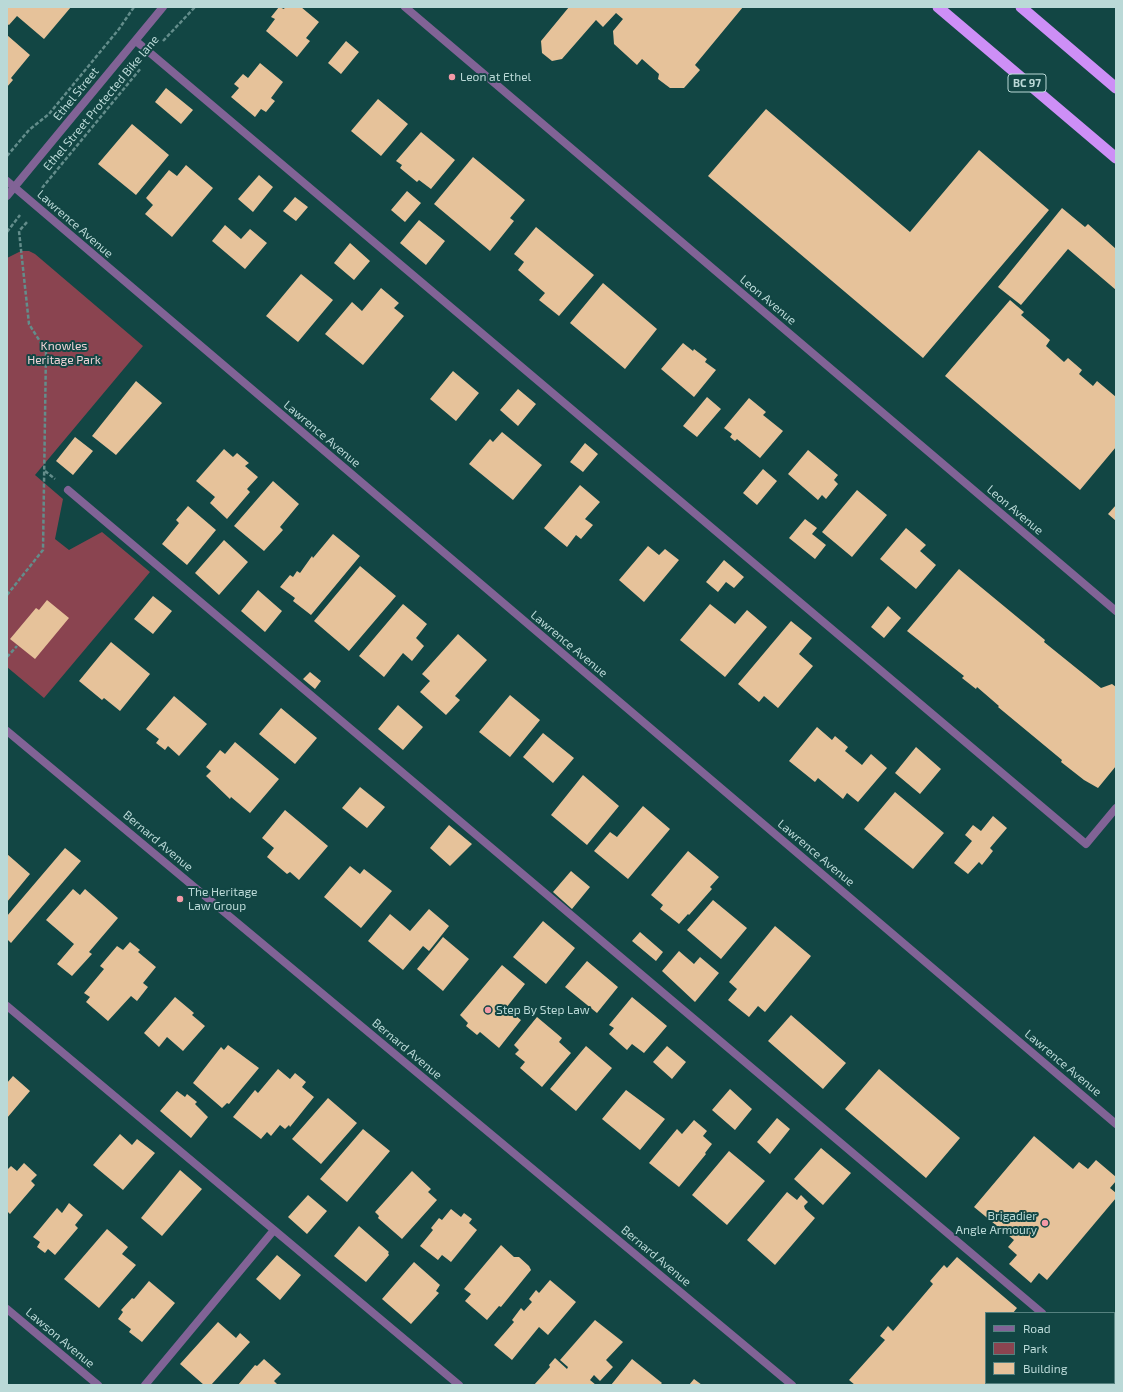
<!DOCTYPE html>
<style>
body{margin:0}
#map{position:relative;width:1123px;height:1392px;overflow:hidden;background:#124644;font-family:"Exo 2",sans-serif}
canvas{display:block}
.frame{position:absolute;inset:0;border:8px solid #bad9d7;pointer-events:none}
.legend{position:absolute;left:985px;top:1312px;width:130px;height:72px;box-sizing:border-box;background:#124644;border:1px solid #55817f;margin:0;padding:5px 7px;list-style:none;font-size:12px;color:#bad9d7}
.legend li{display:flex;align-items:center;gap:8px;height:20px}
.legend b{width:20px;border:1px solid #55817f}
</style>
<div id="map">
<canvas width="1123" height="1392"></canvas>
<div class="frame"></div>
<ul class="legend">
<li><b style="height:5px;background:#816396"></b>Road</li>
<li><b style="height:11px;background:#8a4450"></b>Park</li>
<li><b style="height:11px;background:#e6c29a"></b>Building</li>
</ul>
</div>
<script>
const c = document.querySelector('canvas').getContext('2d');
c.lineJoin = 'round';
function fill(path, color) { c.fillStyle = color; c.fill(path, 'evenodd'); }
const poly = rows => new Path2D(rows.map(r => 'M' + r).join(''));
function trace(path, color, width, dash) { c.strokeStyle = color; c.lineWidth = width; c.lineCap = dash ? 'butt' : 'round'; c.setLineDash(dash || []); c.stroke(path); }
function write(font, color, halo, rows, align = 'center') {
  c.font = font + ' "Exo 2",sans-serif'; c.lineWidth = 4; c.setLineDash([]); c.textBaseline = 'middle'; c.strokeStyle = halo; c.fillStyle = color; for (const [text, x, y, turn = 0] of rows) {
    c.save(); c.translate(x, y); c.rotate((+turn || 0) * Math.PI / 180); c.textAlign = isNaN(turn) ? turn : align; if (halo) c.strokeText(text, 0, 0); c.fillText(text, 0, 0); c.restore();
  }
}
fill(poly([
 [21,251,29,251,35,254,143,346,35,475,63,499,55,539,69,550,102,532,150,572,44,698,7,667,7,258]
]), '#8a4450');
fill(poly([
 [7,7,71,7,44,39,17,16,9,25,7,24],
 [279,7,284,9,285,7,301,7,319,22,306,38,310,41,297,57,266,31,275,19,271,17],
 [569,7,743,7,695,65,700,70,684,88,670,88,658,79,659,74,642,59,637,65,614,44,613,31,623,19,616,13,603,27,596,20,562,59,552,61,542,53,541,41],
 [7,35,30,55,11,78,13,80,7,87],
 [346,41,359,52,341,74,328,63],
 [260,63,283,82,271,98,275,101,266,112,261,109,255,117,231,97,239,88,234,84,243,74,248,78],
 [166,88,193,110,181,124,155,102],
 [378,99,408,124,381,156,351,131],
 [766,109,910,232,979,150,1049,210,923,358,708,176],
 [132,124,169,155,136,195,98,164],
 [421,132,455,160,431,189,419,180,417,182,400,168,402,165,396,161],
 [473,157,525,200,510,218,514,221,490,251,434,204],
 [186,165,213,188,172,237,145,214,153,205,146,198,169,170,177,176],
 [259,175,273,187,253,212,238,199],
 [407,191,421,203,405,222,391,210],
 [295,197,308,207,296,221,283,211],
 [1062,208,1085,227,1088,224,1116,249,1116,290,1068,249,1021,305,998,287],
 [419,220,445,241,426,265,400,243],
 [225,225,241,239,250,229,267,243,245,269,212,241],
 [536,227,594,275,559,316,539,300,545,293,518,270,524,262,514,254],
 [350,243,370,261,354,280,334,263],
 [301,274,333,300,298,342,266,316],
 [603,283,657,329,625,369,570,323],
 [381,288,399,303,394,308,404,316,363,365,325,334,352,302,362,311],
 [1010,300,1024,312,1021,315,1050,340,1046,346,1064,362,1068,358,1082,370,1079,374,1093,386,1097,381,1116,397,1116,447,1080,490,945,376],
 [683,343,693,351,694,349,707,359,705,362,716,370,694,397,661,369],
 [453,371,479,393,456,421,430,399],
 [136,381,162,403,116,455,92,436],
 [518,389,536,404,518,426,500,410],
 [707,397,721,409,697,437,683,426],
 [749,398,766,412,763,415,783,431,760,458,737,439,735,441,730,437,732,434,724,428],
 [502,432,542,465,513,500,469,464,490,439,493,442],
 [75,437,93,451,73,475,56,461],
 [585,443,598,454,583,472,570,462],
 [224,449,233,457,237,453,249,463,245,466,258,477,247,489,250,492,227,519,210,503,215,497,196,481],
 [808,450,838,475,834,480,838,484,826,499,822,495,818,500,788,474],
 [763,469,777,481,757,505,743,493],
 [273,481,299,504,280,527,283,530,264,551,234,526],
 [580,485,600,502,585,519,593,525,581,539,576,535,567,547,544,528],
 [857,490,887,515,852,557,822,532],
 [1116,505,1116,521,1108,514],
 [188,506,216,530,187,565,162,544,179,523,176,520],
 [805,519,817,528,812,534,826,545,815,559,789,538],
 [906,528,926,545,920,551,936,565,916,589,880,559],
 [333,534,360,556,311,615,293,601,295,598,280,587,290,575,293,577,297,571,300,573,312,556,313,558],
 [224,540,248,562,219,595,195,573],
 [648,546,659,555,665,549,679,560,644,602,619,580],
 [724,560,744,577,734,588,726,582,718,592,706,582],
 [360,566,396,596,349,651,314,621],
 [959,569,1045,640,1044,642,1101,688,1112,684,1116,687,1116,766,1098,788,1084,780,1061,762,1062,760,998,707,999,706,977,687,976,689,962,678,964,676,907,631],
 [258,590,282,611,265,632,241,611],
 [153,596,172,611,153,634,134,619],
 [47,600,69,618,35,659,10,639,36,608,39,610],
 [403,604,427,624,416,638,424,646,412,661,403,653,384,677,359,656],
 [710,604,735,624,747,610,767,627,725,677,680,640],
 [888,606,901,618,884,638,871,627],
 [791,621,812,638,799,654,813,666,778,708,764,696,759,702,738,684],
 [458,634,487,660,455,696,460,700,446,715,420,692,430,681,422,674],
 [111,642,150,674,120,711,104,698,102,700,79,681],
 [310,672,321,681,315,689,303,679],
 [510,695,540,720,510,757,479,732],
 [174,696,207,724,179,756,168,746,165,750,156,743,159,739,146,729],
 [398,705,423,727,403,750,378,729],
 [281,708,317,738,295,764,259,734],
 [817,727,832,740,835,736,848,747,845,751,862,765,871,754,887,768,858,802,847,793,843,799,818,778,815,782,789,761],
 [543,733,574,758,553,783,523,757],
 [235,742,279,779,250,813,231,797,230,799,206,776,211,771,206,767,220,750,225,754],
 [916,747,941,769,920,794,895,773],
 [583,775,619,806,587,845,551,815],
 [360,787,385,807,367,828,342,808],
 [895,792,944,833,913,869,864,829],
 [643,806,670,829,628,879,594,851,610,832,617,837],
 [285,810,328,846,299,880,290,872,287,874,267,857,274,848,262,838],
 [993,816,1007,828,990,848,993,851,982,865,979,862,968,874,954,863,972,841,965,835,973,825,981,831],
 [449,825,472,844,450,866,430,848],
 [65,848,81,861,11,943,7,939,7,916],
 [688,851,719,877,710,887,712,889,689,915,688,914,679,924,660,909,663,905,651,895],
 [7,854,30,874,7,902],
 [350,866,360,874,364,869,392,891,361,928,324,897],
 [571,871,590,887,572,909,553,892],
 [73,889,80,895,85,889,118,918,89,952,92,954,72,976,57,964,74,944,46,920],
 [713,900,747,928,721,959,687,930],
 [429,909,449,926,429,951,423,946,403,970,368,941,390,914,410,931],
 [543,921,575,948,546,984,513,957],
 [775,926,811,956,765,1012,758,1006,749,1017,728,1000,737,989,729,982],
 [640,932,663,952,656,961,632,941],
 [443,937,469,959,443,991,417,969],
 [130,942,140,950,138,952,156,967,143,983,148,987,137,1001,131,996,108,1021,86,1002,90,997,84,993,104,969,100,966,117,946,123,950],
 [679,951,694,964,700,957,719,973,695,1002,662,971],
 [587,961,618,987,597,1013,565,987],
 [502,965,525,984,506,1008,521,1020,499,1048,480,1032,477,1035,466,1026,468,1023,460,1015],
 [175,997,194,1013,192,1015,205,1026,183,1051,167,1037,159,1047,144,1033],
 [632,997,667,1026,644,1053,632,1044,627,1050,609,1034,614,1028,609,1025],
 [791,1015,846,1063,823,1089,768,1041],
 [537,1017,562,1038,559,1042,571,1053,542,1087,520,1068,525,1062,515,1054,519,1050,514,1045],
 [228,1045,259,1068,229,1104,227,1103,222,1108,193,1083,221,1047,224,1050],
 [586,1046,612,1068,576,1111,550,1089],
 [667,1046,686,1062,672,1079,653,1062],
 [278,1069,290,1079,295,1073,306,1082,302,1087,314,1097,290,1127,289,1125,285,1129,280,1125,271,1136,267,1132,261,1139,233,1117,255,1090,258,1093],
 [879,1069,960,1138,926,1178,845,1109],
 [13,1076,30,1091,7,1118,7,1083],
 [730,1089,752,1109,735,1130,712,1110],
 [626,1090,665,1119,640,1150,602,1119],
 [177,1091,185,1097,187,1094,197,1102,195,1104,208,1117,191,1138,160,1111],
 [328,1098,357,1123,321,1164,292,1139],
 [777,1118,790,1129,770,1154,757,1142],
 [694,1120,707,1131,703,1136,712,1144,705,1153,706,1154,679,1187,649,1163,677,1129,682,1134],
 [363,1129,390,1151,347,1202,320,1179],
 [120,1134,132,1145,137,1139,155,1153,123,1190,93,1165],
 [1034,1136,1073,1169,1079,1162,1088,1169,1096,1160,1116,1177,1116,1181,1110,1188,1116,1193,1116,1198,1047,1280,1039,1273,1031,1283,1009,1264,1017,1255,1008,1247,1014,1240,974,1207],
 [821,1148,851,1173,823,1205,794,1179],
 [729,1151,765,1181,727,1225,692,1195],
 [24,1163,37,1175,31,1181,35,1185,10,1214,7,1211,7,1170,11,1166,17,1171],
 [180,1170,202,1189,162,1236,141,1218],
 [412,1171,431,1189,428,1192,437,1200,402,1239,378,1218,379,1216,375,1212],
 [787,1192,797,1200,801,1195,808,1202,804,1206,805,1209,815,1218,775,1265,747,1240],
 [308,1195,327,1211,307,1234,288,1217],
 [69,1203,83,1215,75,1225,78,1228,55,1255,48,1249,45,1253,37,1247,40,1242,33,1237,57,1208,62,1213],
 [451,1209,461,1217,464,1213,472,1219,469,1223,477,1230,451,1262,442,1255,438,1260,420,1246,433,1230,431,1228,439,1218,442,1220],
 [359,1226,389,1252,388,1253,389,1255,366,1282,334,1256],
 [107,1229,128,1247,122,1254,136,1265,99,1308,64,1279],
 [501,1245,514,1257,519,1257,529,1266,531,1270,501,1307,499,1306,487,1320,465,1301,471,1294,464,1289],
 [277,1255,301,1275,280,1300,256,1279],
 [957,1257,1017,1308,1013,1313,986,1313,986,1383,1025,1383,1027,1385,855,1385,849,1380,885,1340,880,1336,888,1326,893,1331,933,1284,930,1281,944,1265,947,1268],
 [414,1262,440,1285,436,1291,439,1293,411,1324,382,1299],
 [550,1280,576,1302,548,1335,539,1327,512,1360,494,1345,514,1322,512,1320,521,1308,524,1311,532,1302,529,1299,536,1290,539,1293],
 [149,1281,175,1303,142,1342,129,1332,131,1329,118,1319,123,1312,121,1310,132,1298,134,1299],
 [595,1320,623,1342,606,1360,613,1367,600,1381,594,1375,590,1380,596,1385,534,1385,550,1367,549,1365,555,1358,567,1369,568,1367,560,1360],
 [218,1322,236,1338,240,1333,250,1342,211,1385,204,1385,180,1364],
 [264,1359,281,1374,274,1381,278,1385,238,1385,255,1365,257,1366],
 [632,1359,662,1383,660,1385,611,1385],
 [694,1379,702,1385,689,1385]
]), '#e6c29a');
trace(poly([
 [163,41,195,7],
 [7,156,29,130,49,114,119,29,134,7],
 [42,188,141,68],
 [7,232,20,215],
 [45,471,55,479],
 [7,595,43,550,46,351,29,324,19,231,28,221],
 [7,657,17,646]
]), '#638d8b', 2.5, [4, 2]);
trace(poly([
 [136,41,1086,844,1116,808],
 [68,490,1042,1313],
 [7,1006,459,1385],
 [1114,1373,1116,1375],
 [145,1385,274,1230]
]), '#816396', 8);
trace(poly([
 [405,7,1116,611],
 [7,181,1116,1124],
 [7,1309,98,1385]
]), '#816396', 8);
trace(poly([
 [7,196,163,7],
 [7,731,792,1385]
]), '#816396', 8);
trace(poly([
 [938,7,1116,158],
 [1021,7,1116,88]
]), '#cd8ff6', 11);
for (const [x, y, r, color] of [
 [452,77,4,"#f49aa7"],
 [180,899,4,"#f49aa7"],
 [488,1010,4,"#f49aa7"],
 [1045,1223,4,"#f49aa7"]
]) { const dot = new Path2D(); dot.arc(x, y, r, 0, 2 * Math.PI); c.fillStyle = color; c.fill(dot); trace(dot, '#124644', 1.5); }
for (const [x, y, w] of [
 [1027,83,38]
]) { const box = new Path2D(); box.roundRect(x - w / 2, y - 9, w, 18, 3); c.fillStyle = '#124644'; c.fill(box); trace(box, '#bad9d7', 1); }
write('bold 11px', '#bad9d7', null, [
 ["BC 97",1027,83]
]);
write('12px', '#bad9d7', '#124644', [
 ["Leon at Ethel",460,77],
 ["The Heritage",188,892],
 ["Law Group",188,906],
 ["Step By Step Law",496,1010],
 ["Brigadier",1037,1216,"right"],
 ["Angle Armoury",1037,1230,"right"]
], 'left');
write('12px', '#bad9d7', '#124644', [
 ["Ethel Street",76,94,-51],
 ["Ethel Street Protected Bike lane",101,103,-50],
 ["Lawrence Avenue",75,224,41],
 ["Leon Avenue",768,300,40],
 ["Lawrence Avenue",322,434,40],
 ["Leon Avenue",1015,510,40],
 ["Lawrence Avenue",569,644,40],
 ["Bernard Avenue",158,841,40],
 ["Lawrence Avenue",816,853,40],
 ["Bernard Avenue",407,1049,40],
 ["Lawrence Avenue",1063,1063,40],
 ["Bernard Avenue",656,1256,40],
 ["Lawson Avenue",60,1338,40]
]);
write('12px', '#eed2d5', '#124644', [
 ["Knowles",64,346],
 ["Heritage Park",64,360]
]);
</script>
